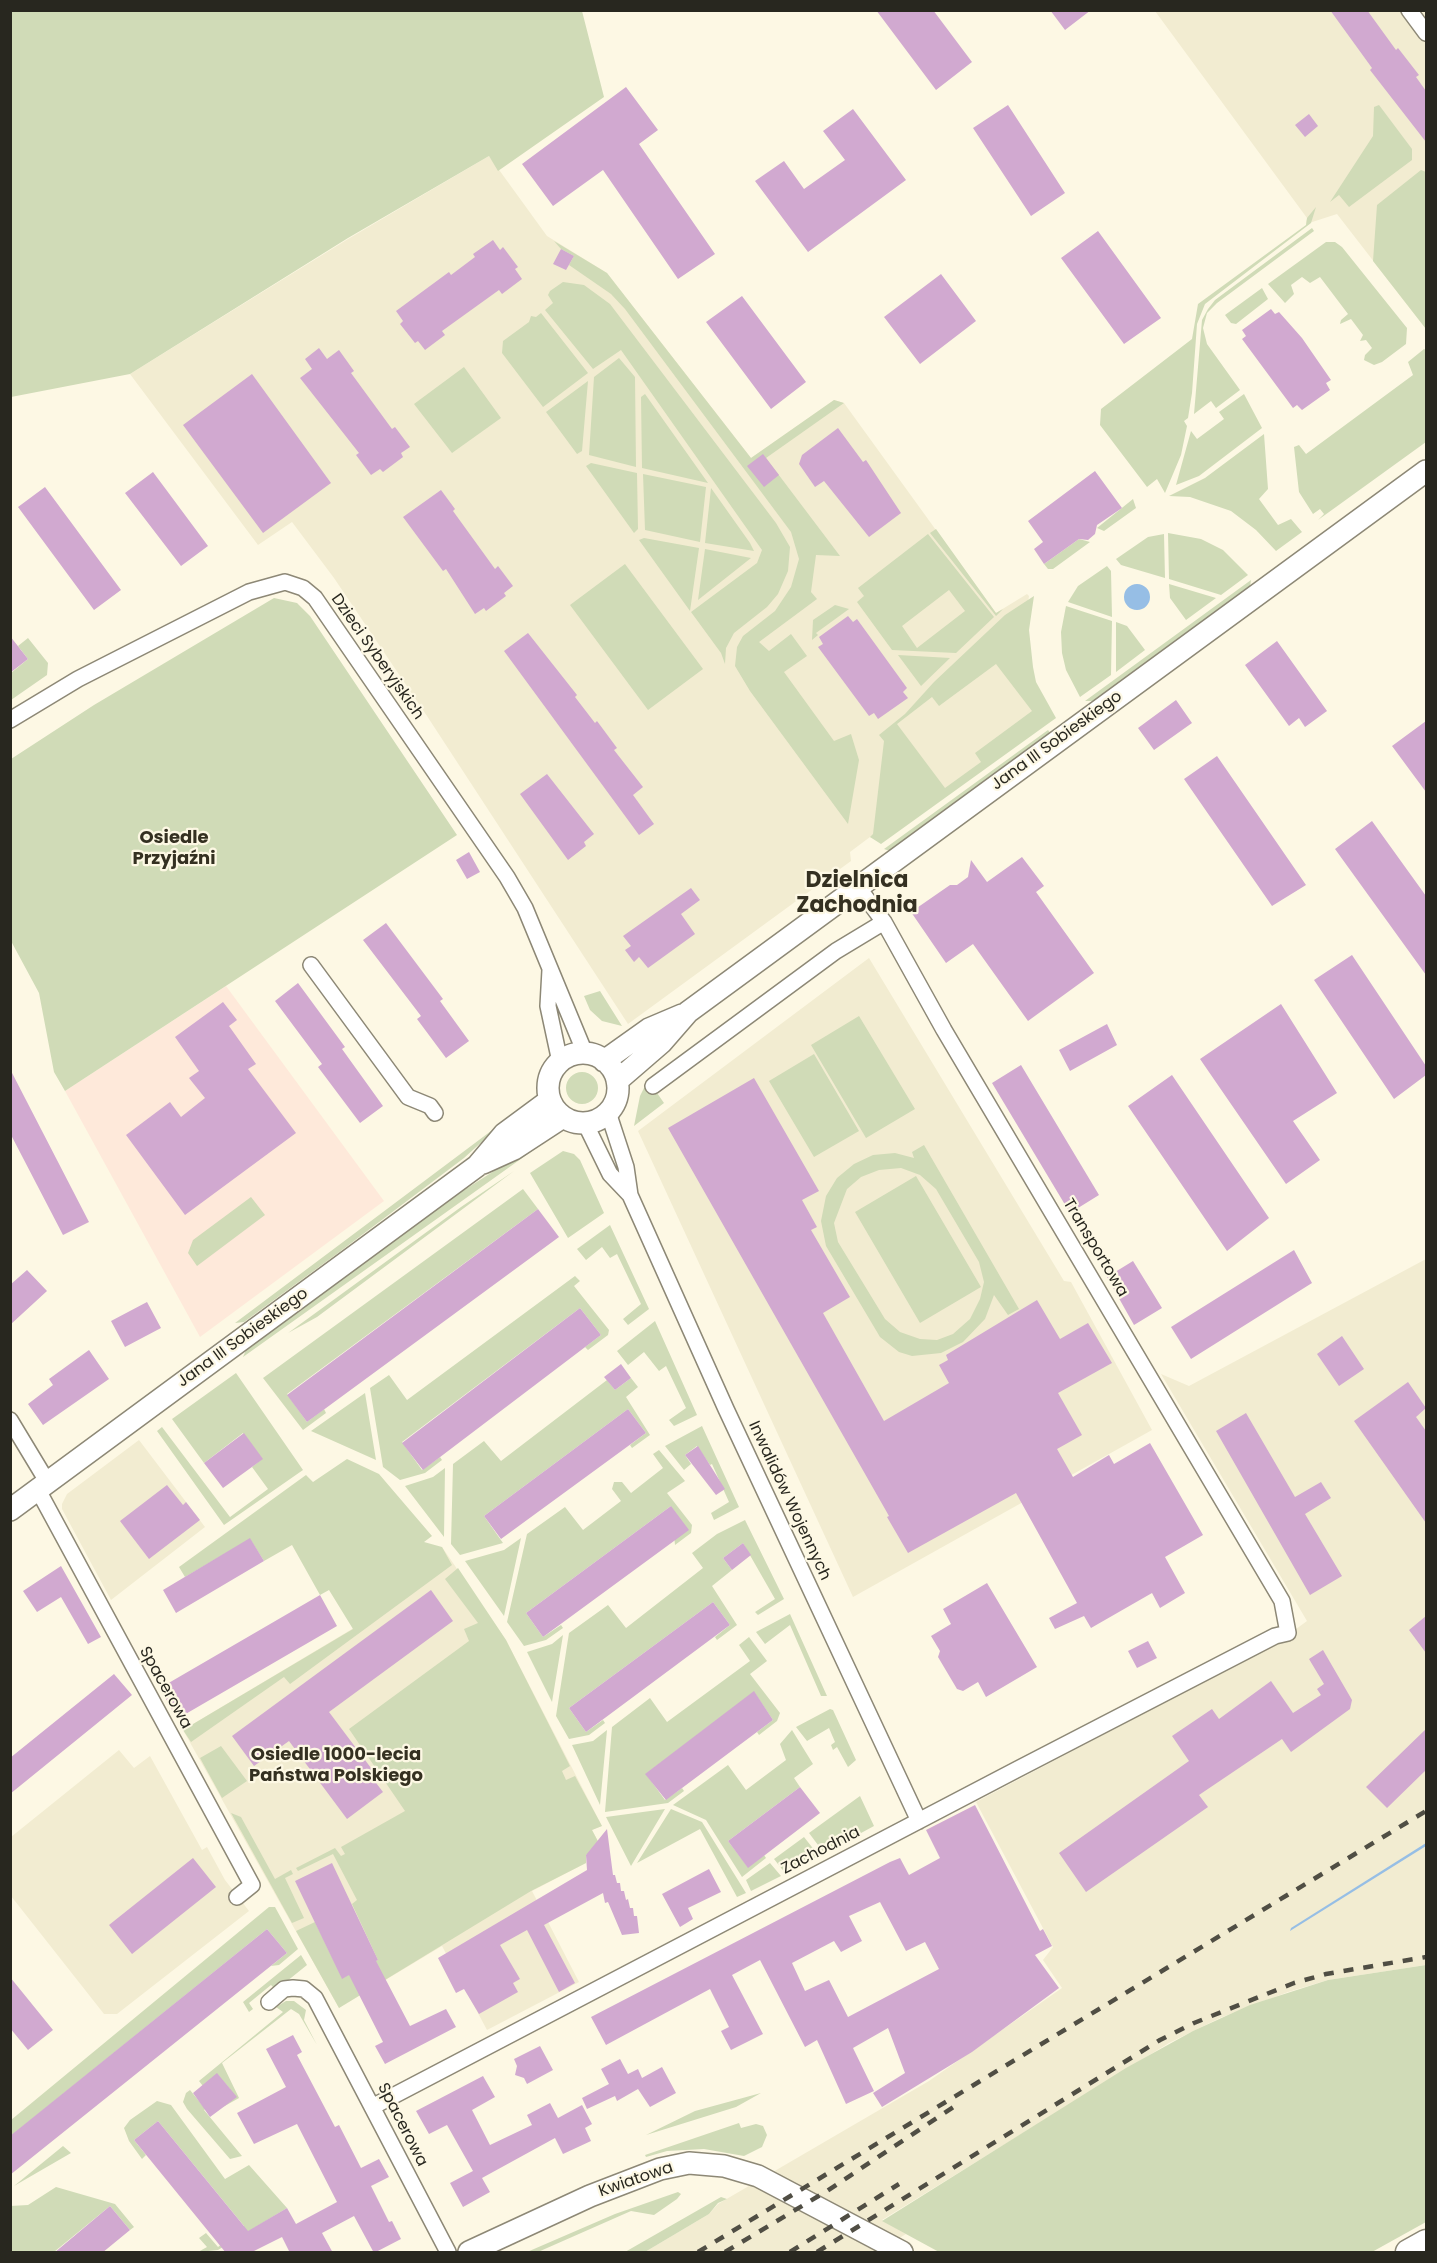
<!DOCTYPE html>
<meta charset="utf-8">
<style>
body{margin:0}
#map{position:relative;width:1437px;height:2263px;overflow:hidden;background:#fdf8e4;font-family:Poppins,sans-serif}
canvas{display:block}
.frame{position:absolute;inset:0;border:12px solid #28271f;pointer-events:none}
</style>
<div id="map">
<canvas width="1437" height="2263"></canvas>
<div class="frame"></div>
</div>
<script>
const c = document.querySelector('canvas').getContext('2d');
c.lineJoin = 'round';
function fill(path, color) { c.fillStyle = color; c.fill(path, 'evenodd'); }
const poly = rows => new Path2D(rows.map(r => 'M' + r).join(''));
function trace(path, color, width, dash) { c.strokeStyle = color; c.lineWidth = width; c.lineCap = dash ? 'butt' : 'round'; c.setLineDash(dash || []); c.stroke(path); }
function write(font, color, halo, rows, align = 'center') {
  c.font = font + ' Poppins,sans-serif'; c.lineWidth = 4.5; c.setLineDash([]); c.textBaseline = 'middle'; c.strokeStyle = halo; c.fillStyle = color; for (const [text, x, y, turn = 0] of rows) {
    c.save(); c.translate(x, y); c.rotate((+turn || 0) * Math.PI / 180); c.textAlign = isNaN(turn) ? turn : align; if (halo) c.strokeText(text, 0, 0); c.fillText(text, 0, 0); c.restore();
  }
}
fill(poly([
 [226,986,384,1201,200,1337,65,1091]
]), '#fee9da');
fill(poly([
 [1155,11,1426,11,1426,329,1337,214,1306,224,1307,218],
 [489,156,547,236,607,273,751,458,834,400,844,403,996,613,1027,594,1029,596,1024,630,1026,661,1051,716,879,841,870,837,850,852,851,861,628,1024,427,716,334,578,292,522,258,545,130,374,348,239],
 [869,958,1064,1281,1071,1282,1152,1430,853,1597,638,1131],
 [1426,1259,1426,1965,1328,1980,1288,1992,1220,2018,1169,2043,882,2220,906,2234,876,2252,645,2252,709,2214,718,2204,929,2081,1062,1988,1043,1960,1053,1947,976,1802,1277,1643,1307,1621,1161,1374,1189,1386],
 [139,1440,205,1527,111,1600,62,1509,62,1504,67,1494],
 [442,1547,506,1640,602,1826,592,1830,601,1847,586,1855,586,1863,532,1891,579,1982,487,2030,442,1946,339,2008,183,1730,352,1629],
 [119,1750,134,1768,150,1756,202,1850,207,1847,225,1880,249,1911,117,2014,104,2014,11,1896,11,1837]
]), '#f2ecd1');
fill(poly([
 [11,10,582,11,604,97,498,171,489,156,348,238,130,374,11,397],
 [1379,105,1412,149,1412,160,1349,207,1339,195,1330,202,1373,136,1374,107],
 [1421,170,1426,172,1426,329,1373,261,1377,205],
 [1316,207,1311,223,1205,304,1197,324,1192,393,1188,418,1184,421,1187,426,1181,455,1165,493,1157,479,1147,487,1100,425,1101,409,1192,339,1198,304,1306,225,1307,218],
 [1312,228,1314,231,1217,303,1207,313,1203,328,1207,344,1240,390,1216,408,1211,401,1194,414,1202,320,1208,309,1215,300],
 [554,241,607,273,751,458,834,400,844,403,766,458,840,556,816,555,811,592,817,599,759,642,769,651,791,634,807,656,784,672,834,741,851,734,859,760,848,824,750,691,735,666,737,647,743,636,775,611,791,587,799,559,791,532,625,309,611,294,569,265,574,256,561,249],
 [1326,242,1335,242,1342,247,1407,328,1406,344,1382,362,1374,365,1364,360,1365,355,1372,348,1366,340,1360,341,1363,335,1351,319,1340,324,1341,320,1348,314,1320,277,1310,283,1302,277,1291,285,1294,294,1285,303,1268,284],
 [563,282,584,285,610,304,776,523,790,547,788,571,778,594,767,607,734,633,726,648,725,664,721,653,691,612,757,563,762,550,621,350,593,369,545,310,553,303,548,295,550,291],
 [1262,288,1268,299,1236,324,1231,323,1225,315],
 [541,313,588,373,543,407,502,353,503,341,529,322,531,316,536,317],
 [1424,349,1426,350,1426,442,1318,520,1324,514,1320,509,1313,514,1299,492,1294,447,1299,445,1306,454,1413,375,1408,362],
 [619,358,635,377,636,467,589,455,594,377],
 [464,367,501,418,452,453,414,404],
 [588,381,582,451,577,454,546,412],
 [645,394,708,483,642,468,641,397],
 [1244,394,1262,428,1199,476,1176,485,1191,431,1197,439,1224,419,1219,412],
 [1264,434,1268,489,1259,499,1278,525,1291,519,1302,532,1276,551,1256,530,1231,511,1190,497,1169,496,1205,478],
 [591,463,637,473,638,529,634,533,586,466],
 [643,474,706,487,700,542,645,530],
 [711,488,750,543,754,551,705,543],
 [1133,499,1136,508,1104,531,1097,528],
 [936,529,996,613,1003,609,996,616,930,533],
 [1168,533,1201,539,1223,550,1248,575,1221,595,1169,579],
 [928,534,994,617,956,653,892,650,857,602,864,596,858,588],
 [949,590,965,611,917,648,902,626],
 [1164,534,1165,578,1121,565,1116,559,1148,537],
 [644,538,699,548,690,611,639,540],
 [1079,539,1090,542,1053,569,1048,569,1044,564],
 [705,549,751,558,698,600],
 [625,564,703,669,648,710,570,605],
 [1107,566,1111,571,1112,617,1068,602,1078,586],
 [1251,580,1250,587,1095,701,1085,701],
 [1169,584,1216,598,1186,620,1170,598],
 [1034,596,1029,630,1033,667,1036,682,1056,718,881,844,870,837,873,834,884,741,879,735,905,714,934,682,1005,615],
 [996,664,1032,711,975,753,981,762,945,788,897,724,932,697,939,706],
 [274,598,297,603,310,616,457,835,65,1091,54,1072,39,993,11,941,11,759,94,705],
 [835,605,849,609,816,633,818,635,812,640,813,620],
 [1066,606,1112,621,1111,675,1080,697,1066,670,1062,653,1061,632],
 [1116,622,1127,626,1145,650,1116,672],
 [28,638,48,663,47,675,11,700,11,673,28,659,18,646],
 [898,655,950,658,921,686],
 [1048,730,1051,734,973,791,890,851,884,849],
 [600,991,622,1026,602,1021,590,1010,584,996],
 [859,1016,915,1109,866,1138,811,1045],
 [814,1054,859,1131,814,1157,769,1081],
 '566 1088a16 16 0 1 1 32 0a16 16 0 1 1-32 0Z',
 [648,1080,664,1103,634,1126,640,1096],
 [507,1119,464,1158,338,1253,244,1322,235,1323],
 [924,1145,1019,1309,1008,1315,994,1295,985,1319,963,1342,941,1353,912,1356,899,1352,880,1337,826,1246,821,1221,826,1196,837,1178,854,1164,873,1155,895,1153,914,1158,912,1152],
 [901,1168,920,1175,936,1189,979,1262,984,1282,980,1299,970,1319,953,1334,937,1340,920,1339,900,1332,885,1319,838,1242,834,1223,847,1189,861,1177,879,1170],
 [530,1148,532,1151,243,1357,246,1350,458,1194],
 [563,1151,574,1154,580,1160,604,1213,568,1238,530,1173],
 [514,1171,317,1317,288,1333,461,1207],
 [916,1176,981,1287,920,1323,855,1212],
 [523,1189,538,1209,287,1394,307,1422,324,1409,326,1413,303,1430,263,1378],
 [251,1197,265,1215,197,1266,188,1253,193,1240],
 [610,1225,649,1309,628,1325,623,1319,641,1304,617,1254,610,1258,602,1247,586,1260,577,1249],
 [575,1276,580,1281,574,1286,609,1330,608,1335,588,1350,585,1347,601,1335,580,1308,402,1442,422,1470,440,1457,442,1460,425,1473,400,1480,383,1467,370,1388,389,1375,407,1400],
 [655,1321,697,1415,674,1426,669,1420,686,1408,666,1366,659,1371,644,1352,628,1365,617,1351],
 [236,1373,303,1470,224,1525,157,1431,162,1427,230,1517,268,1489,252,1467,262,1459,243,1433,204,1463,172,1419],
 [631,1378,638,1387,626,1397,650,1435,632,1448,630,1445,646,1433,628,1409,484,1516,503,1543,460,1555,451,1544,453,1464,484,1441,501,1461,607,1380,615,1390],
 [365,1393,376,1460,311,1431],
 [702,1426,739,1507,714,1520,711,1513,729,1502,712,1464,710,1465,697,1446,685,1455,691,1464,684,1470,665,1446],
 [659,1450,685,1481,667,1493,692,1525,691,1533,675,1545,671,1506,526,1613,543,1637,561,1625,563,1628,546,1640,524,1646,507,1622,527,1534,565,1507,583,1530,621,1501,612,1489,614,1482,622,1482,631,1493,663,1468,653,1454],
 [347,1459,379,1474,432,1536,424,1542,442,1547,452,1565,290,1684,284,1677,191,1742,183,1730,353,1629,329,1590,320,1595,292,1545,264,1561,250,1539,185,1577,179,1567,306,1475,313,1482],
 [445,1468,444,1537,405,1486,433,1477],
 [745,1520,784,1599,758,1615,755,1612,775,1599,743,1543,723,1558,732,1570,712,1586,737,1625,717,1640,715,1637,730,1625,713,1602,569,1708,586,1732,603,1720,605,1723,589,1735,569,1739,556,1716,569,1633,608,1605,626,1628,703,1568,692,1553,717,1534],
 [521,1538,504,1616,465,1561,504,1550],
 [458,1568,506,1640,570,1766,562,1771,566,1780,575,1776,602,1826,592,1830,601,1847,586,1855,586,1863,531,1891,339,2008,296,1931,315,1922,342,1978,378,1960,352,1904,357,1900,333,1854,298,1871,296,1868,335,1848,341,1856,345,1854,341,1847,405,1811,349,1729,469,1641,464,1629,478,1623,445,1579],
 [790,1614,827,1696,821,1696,790,1625,765,1644,756,1632],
 [563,1635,552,1702,527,1652,552,1644],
 [749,1637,767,1661,750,1674,780,1713,777,1721,759,1735,757,1732,773,1720,754,1692,646,1774,665,1800,682,1788,684,1791,668,1803,605,1812,612,1727,650,1698,667,1722,750,1661,739,1645],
 [830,1709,833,1710,856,1760,848,1767,837,1747,833,1750,831,1745,835,1742,829,1728,807,1741,796,1727],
 [607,1730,600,1805,572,1745,593,1741],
 [792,1730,813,1764,794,1778,800,1787,728,1841,748,1867,764,1855,766,1858,742,1877,706,1820,673,1805,728,1765,746,1790,786,1760,780,1744],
 [221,1746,247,1781,222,1798,200,1758],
 [860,1796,874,1826,824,1853,809,1833],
 [665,1809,631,1866,606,1817],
 [671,1809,702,1822,746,1893,737,1897,700,1829,637,1863],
 [231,1813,241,1817,275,1879,291,1870,293,1874,285,1878,304,1918,292,1923],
 [804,1837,819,1856,785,1873,774,1859],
 [770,1863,781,1876,751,1891,746,1880],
 [269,1907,275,1907,298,1949,279,1965,271,1966,287,1953,267,1929,11,2136,11,2120],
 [301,1955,307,1965,276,1990,271,1985,249,2003,253,2009,249,2012,243,2002],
 [1426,1965,1426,2222,1372,2252,939,2252,882,2221,1126,2068,1193,2031,1250,2005,1328,1980],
 [286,2001,294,2001,306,2010,304,2020,317,2045,299,2014,291,2009,222,2063,239,2098,223,2107,218,2100,230,2089,217,2074,217,2100,204,2110,242,2156,230,2159,187,2109,183,2102,186,2093,190,2090,203,2106,213,2099,199,2081,283,2012,276,2007],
 [761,2093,736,2107,646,2135,695,2111],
 [157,2101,171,2105,225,2179,249,2165,287,2208,218,2250,198,2252,207,2247,199,2238,206,2233,218,2247,244,2226,158,2121,134,2140,146,2155,142,2159,129,2141,124,2128,130,2120],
 [739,2123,741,2128,756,2124,763,2126,767,2135,762,2147,744,2156,704,2149,667,2151,646,2157,645,2155],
 [63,2146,71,2153,14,2186],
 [56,2187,115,2204,134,2227,130,2230,110,2206,54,2252,11,2252,10,2206,28,2205],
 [678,2192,681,2194,677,2199,654,2215,631,2211,538,2252,527,2252,615,2214],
 [721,2197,727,2199,718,2203,709,2214,645,2252,625,2252]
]), '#d0dbb7');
fill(poly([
 '1124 597a13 13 0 1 1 26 0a13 13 0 1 1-26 0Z',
 [1426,1843,1426,1846,1290,1931,1291,1928]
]), '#96bee5');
fill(poly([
 [876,10,933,10,972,62,936,90],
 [1050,10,1091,10,1065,30],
 [1330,10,1367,10,1396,50,1398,48,1419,75,1416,77,1426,91,1426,142,1370,70,1372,68],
 [626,87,658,130,639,144,715,254,678,279,603,170,553,206,522,164],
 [1008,105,1065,193,1031,216,973,128],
 [853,109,906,180,808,252,755,181,784,161,804,189,845,160,823,131],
 [1309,114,1318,126,1305,137,1295,125],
 [1098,231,1161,318,1124,344,1061,258],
 [493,240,500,250,503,247,518,267,515,269,522,279,502,294,499,290,442,331,445,335,425,350,418,341,415,343,400,324,403,321,396,311,449,272,451,275,475,257,473,254],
 [561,249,574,256,566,270,553,264],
 [941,274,976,321,920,364,884,317],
 [742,296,806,382,771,409,706,322],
 [1271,309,1275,314,1279,312,1302,338,1331,380,1326,383,1330,390,1302,410,1297,405,1293,408,1242,339,1246,336,1242,330],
 [319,348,327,359,339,350,354,371,351,373,392,429,395,427,410,447,401,453,403,457,383,472,380,469,371,475,356,455,359,453,300,378,312,369,305,359],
 [252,374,331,483,263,533,183,425],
 [838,428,863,462,866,460,901,513,869,537,824,481,815,487,799,464,802,455],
 [763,454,779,475,764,487,747,466],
 [1095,471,1122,508,1097,525,1095,534,1088,540,1079,539,1044,564,1034,549,1043,542,1028,521],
 [153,472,208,546,181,566,125,493],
 [45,487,121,590,94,610,18,507],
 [441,490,455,509,453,511,495,569,498,566,513,586,504,593,506,596,486,611,484,608,475,614,446,569,443,571,403,517],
 [848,616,853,622,857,619,907,688,903,692,908,698,878,719,874,713,869,716,818,647,823,644,819,637],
 [528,633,577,695,575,697,595,723,597,721,617,748,614,750,643,787,633,795,654,824,639,835,504,651],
 [10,636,28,659,10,673],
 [1277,641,1327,711,1305,727,1299,718,1289,726,1245,665],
 [1176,700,1192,723,1154,750,1138,728],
 [1426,721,1426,792,1392,746],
 [1217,756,1306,885,1272,906,1184,779],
 [547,774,594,834,584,842,586,846,568,860,520,794],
 [1372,821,1426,896,1426,975,1335,849],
 [469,852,480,872,467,879,456,860],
 [1022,857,1044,886,1036,892,1094,973,1028,1021,973,944,946,963,911,912,950,885,957,885,968,877,971,860,987,882],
 [691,888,700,900,681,914,695,934,648,968,639,957,634,962,625,950,631,946,623,936],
 [386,923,443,999,440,1001,469,1041,446,1058,417,1019,421,1016,363,940],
 [1352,955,1426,1066,1426,1075,1394,1099,1314,980],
 [298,983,345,1047,342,1049,383,1106,360,1123,318,1067,322,1064,275,1001],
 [223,1002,237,1020,229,1026,256,1064,248,1069,296,1133,185,1215,126,1135,170,1102,181,1117,205,1098,189,1078,199,1071,175,1037],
 [1281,1004,1337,1093,1293,1121,1320,1160,1286,1184,1200,1059],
 [1107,1024,1117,1045,1070,1071,1059,1050],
 [1021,1065,1099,1195,1070,1213,992,1083],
 [10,1069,89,1222,63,1235,10,1133],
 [1172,1075,1269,1218,1227,1251,1128,1106],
 [754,1078,819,1191,802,1200,817,1227,811,1230,850,1297,823,1313,884,1421,949,1383,939,1365,948,1360,946,1355,1037,1300,1060,1339,1088,1323,1112,1363,1058,1393,1082,1435,1057,1449,1073,1477,1109,1455,1114,1464,1150,1443,1203,1535,1165,1557,1185,1593,1160,1608,1152,1593,1091,1628,1084,1616,1055,1629,1049,1618,1077,1603,1016,1493,908,1553,887,1517,889,1516,668,1128],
 [538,1209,559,1237,307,1422,287,1395],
 [1294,1250,1312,1283,1191,1359,1171,1327],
 [1133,1261,1162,1308,1134,1325,1107,1277],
 [27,1270,47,1291,10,1325,10,1285],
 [147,1302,161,1328,125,1347,111,1321],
 [580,1308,601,1335,423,1470,402,1443],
 [1342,1336,1364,1369,1339,1386,1317,1354],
 [89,1350,109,1379,43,1425,28,1404,53,1385,49,1379],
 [621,1364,631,1378,615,1390,604,1377],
 [1408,1382,1426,1408,1416,1417,1426,1431,1426,1523,1354,1421],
 [628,1409,646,1433,501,1539,484,1516],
 [1246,1413,1295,1497,1321,1482,1331,1498,1305,1514,1342,1576,1310,1595,1216,1431],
 [244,1433,263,1459,223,1488,204,1463],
 [698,1446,725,1489,716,1495,685,1455],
 [167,1485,183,1505,186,1502,200,1520,149,1559,120,1521],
 [671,1506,689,1530,543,1637,526,1613],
 [250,1538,264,1561,176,1613,163,1590],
 [743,1543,751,1555,732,1570,723,1558],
 [61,1566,101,1637,88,1644,61,1597,37,1612,23,1591],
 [987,1583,1037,1667,986,1697,978,1682,963,1691,957,1689,938,1657,940,1651,931,1636,951,1624,943,1609],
 [431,1590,453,1621,329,1712,377,1776,373,1779,383,1792,347,1819,289,1741,254,1766,232,1736],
 [320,1595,337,1626,177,1719,160,1688],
 [713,1602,730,1625,586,1732,569,1708],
 [1426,1616,1426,1653,1409,1630],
 [1148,1641,1157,1658,1137,1668,1128,1651],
 [1323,1650,1352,1700,1350,1709,1291,1752,1282,1739,1199,1795,1208,1807,1086,1892,1059,1853,1189,1761,1172,1736,1212,1709,1219,1719,1271,1681,1293,1713,1321,1695,1317,1689,1324,1684,1309,1659],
 [114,1674,132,1695,10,1794,10,1758],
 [754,1691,773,1720,666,1800,645,1774],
 [1426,1729,1426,1770,1387,1808,1366,1787],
 [800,1787,820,1813,748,1868,728,1841],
 [975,1805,1040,1931,1043,1929,1052,1946,1035,1955,1059,1988,972,2052,882,2107,873,2093,905,2073,888,2028,853,2048,874,2091,846,2104,817,2040,805,2047,760,1960,732,1975,763,2034,731,2050,721,2031,729,2027,710,1989,606,2045,591,2017,890,1862,900,1858,909,1875,940,1858,926,1830],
 [880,1902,906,1951,925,1942,939,1969,848,2017,829,1980,805,1991,792,1963,834,1941,841,1952,862,1941,849,1916],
 [607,1829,613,1875,615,1875,617,1883,620,1883,621,1891,624,1891,626,1900,628,1899,630,1908,633,1908,634,1916,637,1916,639,1933,622,1935,608,1902,605,1903,603,1893,544,1925,575,1983,559,1992,527,1930,500,1945,520,1979,513,1983,518,1992,479,2014,464,1989,456,1993,438,1958,587,1870,586,1855],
 [193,1858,216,1887,132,1954,109,1925],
 [332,1863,378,1960,376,1961,410,2026,446,2009,456,2027,385,2064,375,2046,383,2042,349,1975,342,1979,295,1881],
 [709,1869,721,1892,688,1908,693,1919,680,1927,662,1894],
 [267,1929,287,1953,10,2175,10,2136],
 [10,1977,53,2030,28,2050,10,2028],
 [293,2035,302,2052,297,2055,335,2127,339,2125,361,2168,379,2159,389,2177,371,2186,389,2222,392,2221,401,2239,374,2253,354,2216,322,2233,333,2253,290,2253,282,2237,250,2253,226,2253,134,2140,158,2121,248,2231,287,2208,296,2224,337,2202,297,2124,254,2144,237,2113,286,2087,266,2049],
 [540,2046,553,2070,527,2084,524,2078,515,2075,517,2066,514,2059],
 [620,2059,628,2074,638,2069,642,2078,662,2067,676,2093,650,2107,638,2089,617,2101,615,2096,587,2109,582,2098,609,2084,601,2069],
 [217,2073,237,2097,210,2117,193,2093],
 [483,2076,495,2097,472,2110,490,2145,532,2125,527,2115,550,2103,558,2118,582,2105,592,2124,585,2128,591,2141,563,2154,555,2138,482,2178,490,2192,463,2207,450,2183,473,2171,447,2125,429,2134,416,2111],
 [110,2206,130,2230,102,2253,54,2253]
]), '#d1a9d0');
const street = poly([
 [1409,10,1426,33],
 [10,720,78,679,249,592,285,582,303,588,315,598,507,877,525,908,585,1053],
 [311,965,408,1097,430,1106,435,1113],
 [550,970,548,1006,560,1062],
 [653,1086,836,951,884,922],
 [608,1112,626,1167,630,1195,726,1409,919,1821],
 [585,1123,610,1174,630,1195],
 [10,1420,48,1483],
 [38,1490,252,1885,237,1897],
 [269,2002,284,1989,293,1988,304,1989,315,1998,448,2252],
 [372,2107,1016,1770,1275,1636,1288,1633,1282,1601,944,1030,884,922,858,887]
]);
const secondary = poly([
 '548 1088a35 35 0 1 1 70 0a35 35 0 1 1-70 0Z',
 [604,1061,649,1029,682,1015],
 [617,1081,661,1043,688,1012,1426,471],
 [483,1163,514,1149,563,1117],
 [10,1510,477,1166,504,1134,550,1100],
 [469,2252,590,2196,660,2169,689,2163,724,2166,758,2176,902,2252]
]);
const primary = poly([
 [1408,2252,1426,2242]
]);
trace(street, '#8d8876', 18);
trace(secondary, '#8d8876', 24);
trace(primary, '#8d8876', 27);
trace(street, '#fff', 15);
trace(secondary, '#fff', 21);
trace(primary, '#fff', 24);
trace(poly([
 [698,2252,1426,1811],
 [725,2252,827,2191,955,2106],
 [790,2252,899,2184],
 [817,2252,1160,2040,1194,2023,1294,1983,1326,1974,1426,1957]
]), '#504e44', 4.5, [10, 10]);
write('16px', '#28271f', '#fdf8e4', [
 ["Dzieci Syberyjskich",377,657,55],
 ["Jana III Sobieskiego",1057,741,-36],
 ["Transportowa",1095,1248,59],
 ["Jana III Sobieskiego",243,1338,-36],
 ["Inwalidów Wojennych",789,1501,65],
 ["Spacerowa",165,1688,61],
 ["Zachodnia",821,1851,-27],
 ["Spacerowa",402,2125,63],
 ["Kwiatowa",636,2180,-19]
]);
write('bold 18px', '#343021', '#fdf8e4', [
 ["Osiedle",174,838],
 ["Przyjaźni",174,859],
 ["Osiedle 1000-lecia",336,1755],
 ["Państwa Polskiego",336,1776]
]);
write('bold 22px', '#343021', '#fdf8e4', [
 ["Dzielnica",857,881],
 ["Zachodnia",857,906]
]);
</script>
